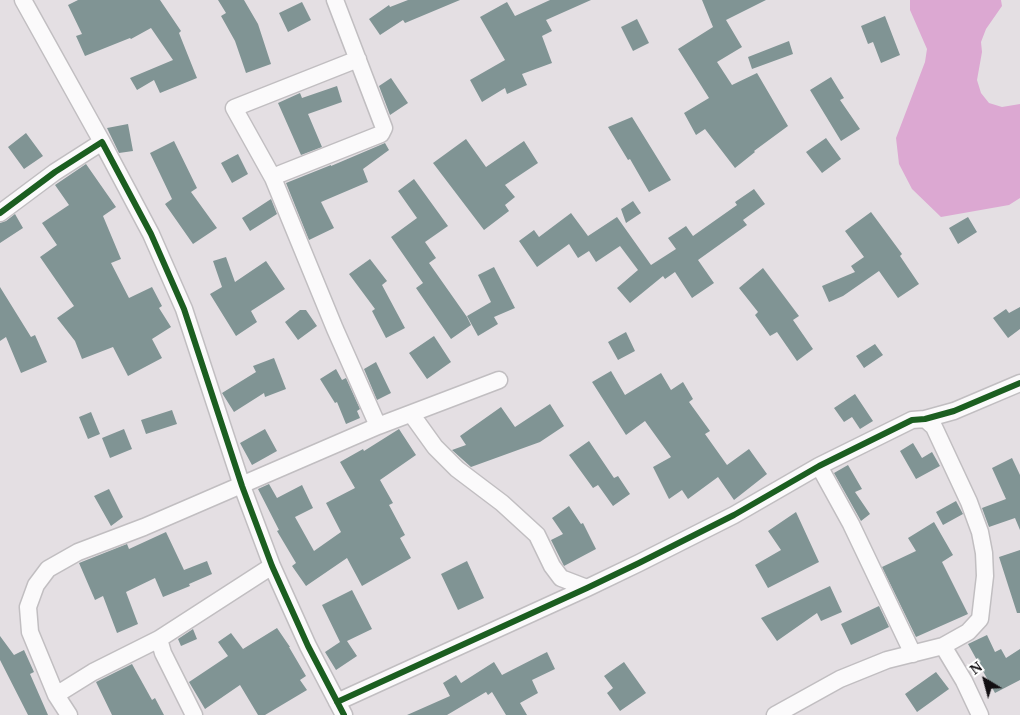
<!DOCTYPE html>
<style>
body{margin:0}
#map{position:relative;width:1020px;height:715px;overflow:hidden;background:#e4dfe3;font-family:"Noto Serif",serif}
canvas{display:block}
.north{position:absolute;left:960px;top:655px;width:50px;height:50px;-webkit-text-stroke:4px #fff;paint-order:stroke;rotate:323deg;font-size:14px;font-weight:700;line-height:20px;text-align:center;color:#120f12}
.north::after{content:'';display:block;margin:auto;width:18px;height:22px;background:#120f12;clip-path:polygon(50% 0,100% 100%,50% 72%,0 100%)}
</style>
<div id="map">
<canvas width="1020" height="715"></canvas>
<div class="north">N</div>
</div>
<script>
const c = document.querySelector('canvas').getContext('2d');
c.lineJoin = 'round';
function fill(path, color) { c.fillStyle = color; c.fill(path, 'evenodd'); }
const poly = rows => new Path2D(rows.map(r => 'M' + r).join(''));
function trace(path, color, width, dash) { c.strokeStyle = color; c.lineWidth = width; c.lineCap = dash ? 'butt' : 'round'; c.setLineDash(dash || []); c.stroke(path); }
fill(poly([
 [910,0,1001,0,1002,6,986,29,981,42,982,52,977,80,981,93,989,103,1002,107,1020,104,1020,198,1009,205,941,217,912,189,899,164,896,138,925,62,927,49,910,10]
]), '#dca8d2');
fill(poly([
 [78,0,160,0,181,31,179,33,197,78,160,93,154,80,137,90,130,78,173,60,151,28,131,39,130,38,85,56,76,36,82,34,68,5],
 [218,0,244,0,258,24,271,64,246,73,235,41,221,16,226,13],
 [408,0,460,0,405,23,403,20,380,35,369,19,389,5,390,7],
 [550,0,591,0,546,20,552,31,542,36,552,63,522,74,527,85,507,94,505,88,482,102,470,80,505,60,480,17,507,2,515,16],
 [702,0,766,0,726,20,742,47,717,62,732,85,757,73,788,126,754,151,755,152,735,168,705,129,696,135,684,113,709,98,678,49,713,27],
 [302,2,311,20,288,32,279,13],
 [885,16,900,55,881,63,873,42,868,44,861,26],
 [637,19,649,43,633,51,621,27],
 [789,41,793,54,752,69,748,57],
 [831,77,844,98,840,100,860,129,841,141,810,90],
 [391,78,408,103,390,115,379,86],
 [337,86,342,102,308,114,322,147,301,155,278,103,300,93,302,98],
 [632,117,671,180,649,192,630,159,628,160,608,127],
 [128,124,133,151,119,153,107,128],
 [26,133,43,156,24,169,8,147],
 [826,138,841,159,822,173,806,152],
 [466,139,486,167,524,141,538,163,505,185,515,197,505,205,509,211,484,230,433,163],
 [174,141,197,188,191,192,217,228,193,244,165,204,172,199,150,153],
 [385,143,389,150,363,169,368,182,321,202,334,228,309,240,286,183,331,165,331,166],
 [238,154,248,174,232,183,221,163],
 [86,164,116,207,103,216,121,259,111,263,129,298,152,287,162,306,159,308,171,327,152,339,162,358,128,376,113,347,82,359,75,341,57,318,74,306,40,257,57,245,42,223,69,205,55,185],
 [414,179,448,226,425,242,436,258,429,263,467,317,471,325,451,339,416,288,423,283,391,237,417,218,398,191],
 [754,189,765,204,743,220,747,225,698,260,714,283,692,298,675,272,665,279,663,276,630,303,617,288,638,270,620,246,596,262,589,251,578,258,569,244,537,267,519,241,534,230,539,237,571,213,588,236,617,217,651,265,676,249,668,238,686,226,693,236,737,205,735,202],
 [271,199,277,214,250,231,242,218],
 [633,201,641,213,626,223,621,209],
 [871,212,902,254,900,256,919,284,898,298,879,271,843,296,829,302,822,286,855,272,851,266,864,257,845,231],
 [15,214,23,228,0,243,0,223,6,221],
 [968,217,977,232,958,244,949,228],
 [226,257,235,282,266,261,285,289,251,311,257,322,236,336,210,294,222,287,213,261],
 [370,259,387,281,382,285,405,328,386,338,372,311,375,309,349,274],
 [494,267,515,308,494,317,498,324,478,336,467,316,491,302,478,275],
 [763,268,799,316,793,320,813,349,797,361,777,332,770,336,755,315,758,312,739,288],
 [0,287,31,337,35,335,47,362,21,373,6,337,0,341],
 [1020,307,1020,329,1008,338,993,318,1006,309,1009,313],
 [300,310,306,310,317,326,298,340,285,322],
 [626,332,635,351,618,360,608,342],
 [434,336,451,362,427,379,409,353],
 [875,344,883,355,864,368,856,356],
 [274,358,286,389,265,397,264,393,234,412,222,393,256,372,253,366],
 [376,362,391,393,377,400,364,369],
 [336,369,342,380,346,378,360,409,357,411,360,418,346,424,337,402,335,403,320,379],
 [611,371,625,395,661,373,671,390,683,382,693,399,689,402,710,431,705,434,727,465,749,449,767,474,734,500,718,477,688,499,682,490,669,499,653,467,671,457,645,421,626,435,592,382],
 [855,394,873,421,860,429,852,417,844,422,834,408],
 [550,404,564,426,540,442,471,467,452,450,466,445,460,436,501,407,515,427],
 [172,410,177,424,146,434,141,420],
 [91,412,100,434,88,439,79,417],
 [124,429,132,449,110,458,102,438],
 [265,429,277,451,252,465,240,443],
 [399,429,416,455,380,480,393,503,389,505,405,535,400,538,411,558,362,586,347,558,306,586,292,566,296,563,277,531,279,530,258,489,269,484,277,498,302,485,313,508,295,517,314,551,341,532,326,503,355,488,340,462,363,449,364,451],
 [589,441,614,478,618,476,630,494,613,506,598,485,593,488,569,455],
 [913,443,922,458,932,452,940,466,916,479,900,451],
 [1012,458,1020,475,1020,530,1015,518,989,527,982,508,1006,499,992,468],
 [848,465,862,489,855,492,870,514,861,521,834,473],
 [109,489,123,517,111,526,94,496],
 [956,501,963,514,943,525,936,512],
 [569,506,581,524,583,523,596,549,564,566,551,540,563,534,552,518],
 [796,512,819,562,768,588,755,565,781,550,768,531],
 [934,522,953,555,942,562,968,614,916,637,882,567,916,551,908,538],
 [166,532,184,570,207,561,212,574,189,584,190,586,163,597,155,578,126,592,138,624,117,633,103,596,95,600,79,563,127,544,129,549],
 [1020,550,1020,613,1017,613,999,557],
 [467,561,484,598,458,610,441,574],
 [830,586,842,612,821,621,817,613,777,641,761,618],
 [352,590,372,629,347,641,357,656,336,670,325,652,340,642,322,605],
 [879,606,889,627,851,645,841,624],
 [277,628,290,647,289,647,306,676,300,680,307,690,265,715,258,715,240,685,205,709,189,682,228,656,218,642,231,633,243,649],
 [193,629,197,639,181,646,178,639],
 [987,635,995,652,1001,649,1006,658,1020,649,1020,680,995,693,968,644],
 [0,636,14,655,24,650,34,672,30,674,48,715,28,715,0,660],
 [547,652,555,669,532,680,538,693,520,703,527,715,506,715,492,692,488,695,486,692,447,715,407,715,450,696,443,683,456,675,461,683,494,662,502,675],
 [624,662,646,693,620,711,607,693,613,688,604,676],
 [132,664,152,700,155,698,164,715,112,715,96,682],
 [936,672,949,689,917,712,905,694]
]), '#809494');
const minor = poly([
 [23,0,102,142],
 [358,59,234,108,273,178,335,329,378,426],
 [273,178,280,174,381,134,384,128,335,0],
 [0,213,55,172,102,142,151,234,184,309,242,486,272,566,308,646,344,715],
 [412,415,435,447,457,469,502,503,537,535,552,566,561,578,587,588],
 [819,466,851,524,913,654],
 [159,639,163,653,194,715],
 [943,646,964,681,980,715],
 [56,695,93,672,159,639,272,566],
 [337,702,587,588,639,563,734,515,819,466,912,420,925,419,954,411,1020,383],
 [69,715,56,695,30,632,28,607,36,585,48,569,78,552,144,527,378,426,499,380],
 [775,715,840,679,887,660,943,646,968,632,980,619,985,576,984,553,980,532,969,502,934,427,925,419]
]);
trace(minor, '#c1bec1', 19);
trace(minor, '#fbfafb', 16);
trace(poly([
 [0,213,55,172,102,142,151,234,184,309,242,486,272,566,308,646,344,715],
 [337,702,587,588,639,563,734,515,819,466,912,420,925,419,954,411,1020,383]
]), '#1b5e20', 6);
</script>
